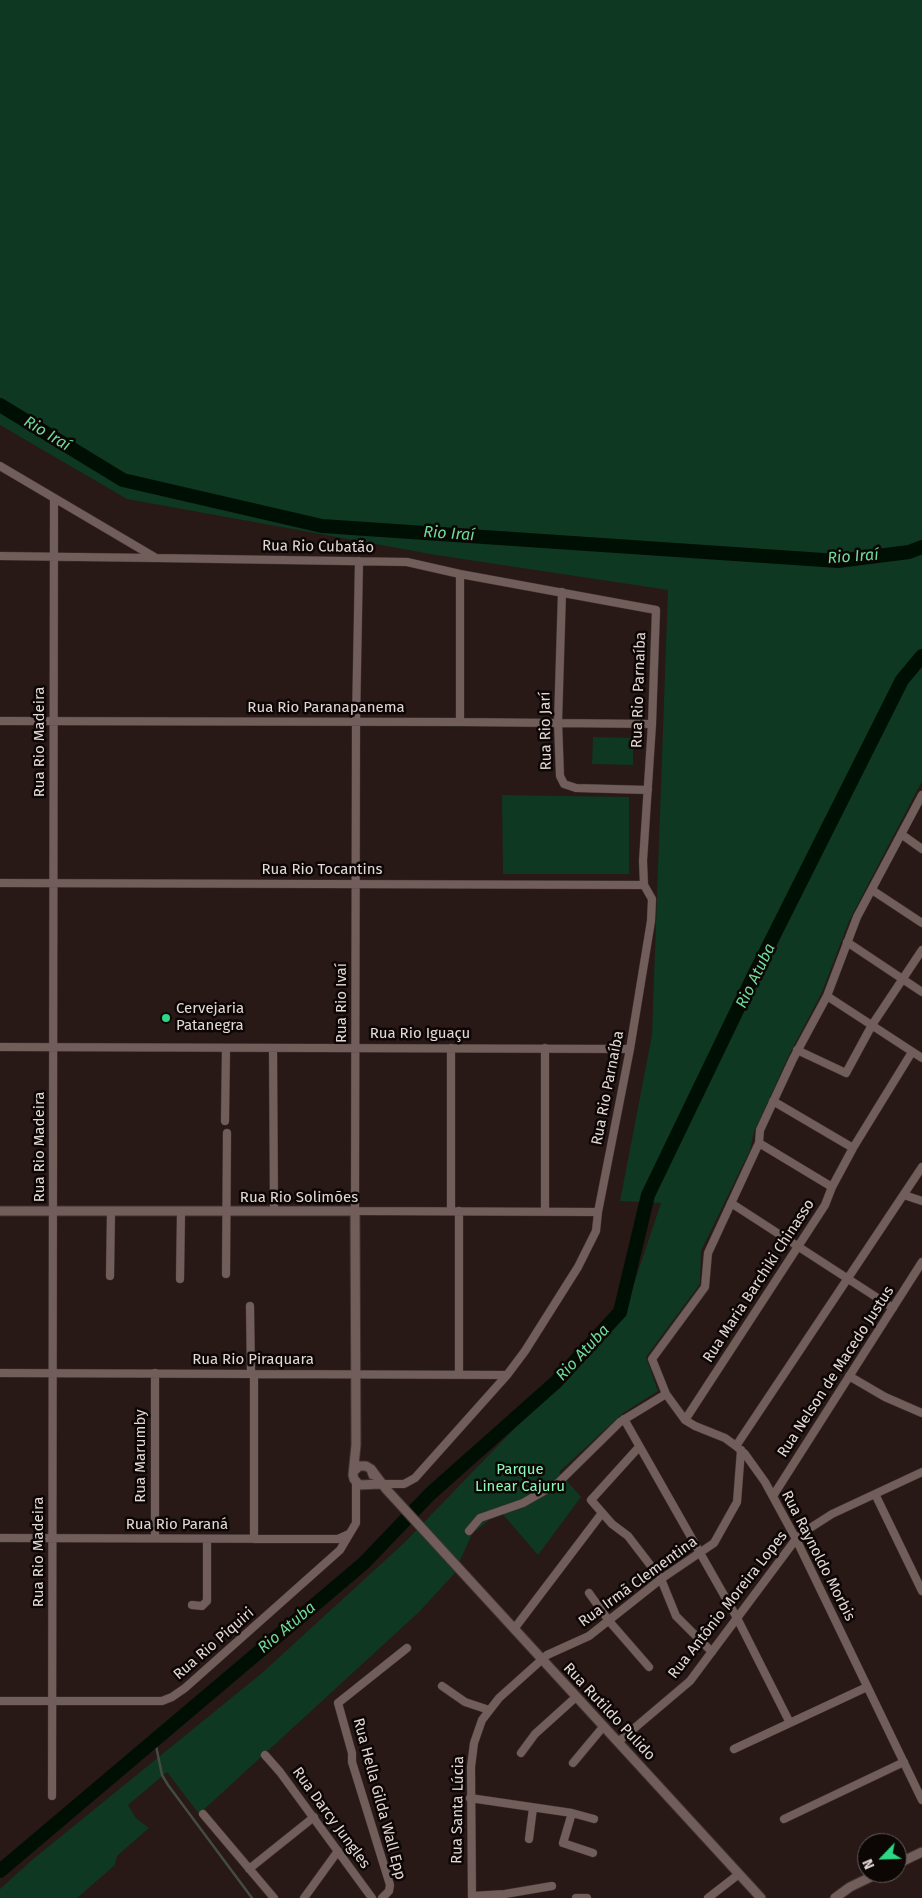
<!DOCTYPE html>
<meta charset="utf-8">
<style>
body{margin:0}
#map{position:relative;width:922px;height:1898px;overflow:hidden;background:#281816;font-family:"Fira Sans",sans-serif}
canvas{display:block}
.north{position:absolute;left:857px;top:1833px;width:50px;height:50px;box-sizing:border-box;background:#0c0605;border:1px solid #625a59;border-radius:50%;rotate:246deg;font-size:14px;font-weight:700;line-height:20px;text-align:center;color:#e3d8d6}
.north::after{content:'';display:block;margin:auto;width:18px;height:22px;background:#2bd884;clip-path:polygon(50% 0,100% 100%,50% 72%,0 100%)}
</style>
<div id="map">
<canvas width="922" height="1898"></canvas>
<div class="north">N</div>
</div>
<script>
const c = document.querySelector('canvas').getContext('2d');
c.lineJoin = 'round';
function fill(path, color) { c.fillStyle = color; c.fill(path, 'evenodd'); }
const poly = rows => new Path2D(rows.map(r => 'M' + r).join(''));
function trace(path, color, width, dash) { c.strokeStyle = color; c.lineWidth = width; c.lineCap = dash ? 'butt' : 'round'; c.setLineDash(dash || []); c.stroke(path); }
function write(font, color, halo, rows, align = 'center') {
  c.font = font + ' "Fira Sans",sans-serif'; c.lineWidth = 5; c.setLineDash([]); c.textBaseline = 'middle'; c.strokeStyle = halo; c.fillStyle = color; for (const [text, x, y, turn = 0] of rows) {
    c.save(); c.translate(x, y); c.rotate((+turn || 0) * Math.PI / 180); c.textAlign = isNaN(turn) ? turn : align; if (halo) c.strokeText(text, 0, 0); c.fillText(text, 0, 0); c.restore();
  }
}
fill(poly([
 [0,0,922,0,922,781,849,921,822,992,789,1055,754,1132,750,1150,701,1251,700,1284,646,1357,658,1391,623,1413,559,1472,581,1497,538,1555,500,1511,472,1534,454,1574,419,1612,199,1814,167,1772,128,1805,136,1818,149,1828,117,1856,115,1865,77,1898,0,1898,0,1889,32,1860,262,1673,404,1543,623,1316,661,1203,620,1201,652,1035,668,590,436,555,127,499,0,425],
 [593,737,633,738,633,765,592,764],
 [502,795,629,797,629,874,503,874]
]), '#0e3821');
trace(poly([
 [155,1741,162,1775,168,1785,252,1898]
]), '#444b43', 2.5);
trace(poly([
 [0,405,123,480,322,526,838,561,909,552,922,547],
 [0,1871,364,1563,430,1494,556,1382,620,1312,648,1195,756,971,902,680,922,656]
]), '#000f04', 14);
const minor = poly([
 [0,466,156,558,407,562,460,574,656,610,652,724,643,861,644,885,652,899,651,921,630,1049,598,1212,596,1231,578,1267,525,1351,507,1375,415,1478,404,1484,381,1484],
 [0,556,155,558],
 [359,561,356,721,355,1211,598,1212],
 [562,592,558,722,560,776,564,784,576,788,648,790],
 [0,721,460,722,652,724],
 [460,722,460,574],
 [922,795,857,917,827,996,793,1059,760,1130,759,1143,708,1253,705,1287,652,1359,666,1394,685,1420,695,1426,725,1438,736,1446,745,1454,765,1482,796,1539,922,1800],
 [901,834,922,849],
 [0,883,644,885],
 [872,890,922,923],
 [847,942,922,992],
 [827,996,922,1058],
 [0,1047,630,1049],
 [273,1048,274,1211],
 [545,1048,545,1212],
 [797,1050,846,1073,872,1025,922,950],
 [773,1101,853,1148],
 [225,1121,226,1048],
 [759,1143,832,1187],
 [904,1195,922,1201],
 [731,1203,893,1308],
 [451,1211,451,1048],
 [459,1211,459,1374],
 [226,1274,227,1133],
 [110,1276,111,1212],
 [180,1279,181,1212],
 [250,1306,251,1374],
 [0,1373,507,1375],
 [849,1376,885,1397,922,1413],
 [624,1419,737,1618,790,1723],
 [685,1420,825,1205,832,1187,853,1148,912,1052],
 [736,1446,922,1167],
 [639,1447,591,1500,612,1524,628,1536,661,1579,676,1616,712,1652],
 [875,1494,922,1591],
 [773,1496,922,1262],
 [469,1531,480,1518,523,1503,558,1483,620,1422,666,1394],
 [0,1538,338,1539,349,1534],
 [155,1538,155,1373],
 [254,1539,254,1374],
 [589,1593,609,1621,649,1667],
 [192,1605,202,1606,207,1601,207,1539],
 [514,1629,602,1513],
 [442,1686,465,1702,489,1710],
 [0,1701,162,1701,172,1697,185,1688,340,1550,356,1523,356,1483],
 [618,1742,690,1681,796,1539,807,1530,832,1514,922,1472],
 [734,1749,867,1687],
 [521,1753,535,1734,576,1697],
 [265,1755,280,1772,372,1898],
 [573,1763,603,1727],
 [52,1796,54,498],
 [470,1798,572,1813,594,1819],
 [572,1813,563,1843,593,1853],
 [203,1814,274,1898],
 [784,1819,904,1762],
 [529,1839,533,1808],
 [249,1869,314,1817],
 [472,1896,505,1894,552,1886],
 [304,1898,338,1851],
 [382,1898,389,1891,390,1885,352,1762,352,1753,338,1703,407,1648],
 [472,1898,471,1767,474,1743,482,1720,499,1698,547,1655,589,1636,661,1579,714,1543,737,1502,741,1450],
 [576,1898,587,1898],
 [708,1898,739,1874]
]);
const tertiary = poly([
 [0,1211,355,1211,356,1445,353,1475,354,1479,359,1485,381,1484],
 [371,1469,386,1489,761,1898],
 [354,1471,359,1466,366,1466,371,1469,373,1475],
 [897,1864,922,1852],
 [835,1898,850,1887,879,1873]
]);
trace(minor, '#3e3331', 9);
trace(tertiary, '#3e3331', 11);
trace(minor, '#715d5a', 8);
trace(tertiary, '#715d5a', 9);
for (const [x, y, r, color] of [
 [166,1018,5,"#2bd884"]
]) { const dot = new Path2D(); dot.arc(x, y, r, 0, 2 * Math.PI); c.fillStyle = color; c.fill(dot); trace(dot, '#0c0605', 2); }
write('15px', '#e3d8d6', '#0c0605', [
 ["Rua Rio Cubatão",318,547,1],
 ["Rua Rio Parnaíba",639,690,-88],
 ["Rua Rio Paranapanema",326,708],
 ["Rua Rio Jarí",546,731,-91],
 ["Rua Rio Madeira",40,742,-90],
 ["Rua Rio Tocantins",322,870],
 ["Rua Rio Ivaí",342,1003,-90],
 ["Rua Rio Iguaçu",420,1034],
 ["Rua Rio Parnaíba",608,1088,-79],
 ["Rua Rio Madeira",40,1147,-90],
 ["Rua Rio Solimões",299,1198],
 ["Rua Maria Barchiki Chinasso",759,1281,-57],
 ["Rua Rio Piraquara",253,1360],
 ["Rua Nelson de Macedo Justus",836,1372,-57],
 ["Rua Marumby",141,1456,-90],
 ["Rua Rio Paraná",177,1525],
 ["Rua Rio Madeira",39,1552,-90],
 ["Rua Raynoldo Morbis",818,1556,63],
 ["Rua Irmã Clementina",638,1582,-36],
 ["Rua Antônio Moreira Lopes",728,1605,-52],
 ["Rua Rio Piquiri",214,1644,-41],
 ["Rua Rutildo Pulido",609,1712,47],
 ["Rua Hella Gilda Wall Epp",379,1799,75],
 ["Rua Santa Lúcia",458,1810,-89],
 ["Rua Darcy Jungles",331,1818,54]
]);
write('15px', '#e3d8d6', '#0c0605', [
 ["Cervejaria",176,1009],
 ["Patanegra",176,1026]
], 'left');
write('15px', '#89f8b5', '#0c0605', [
 ["Parque",520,1470],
 ["Linear Cajuru",520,1487]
]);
write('italic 16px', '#6cdc9a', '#0c0605', [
 ["Rio Iraí",47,434,31],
 ["Rio Iraí",449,534,4],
 ["Rio Iraí",853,557,-4],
 ["Rio Atuba",756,976,-64],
 ["Rio Atuba",583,1353,-47],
 ["Rio Atuba",287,1628,-40]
]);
</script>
